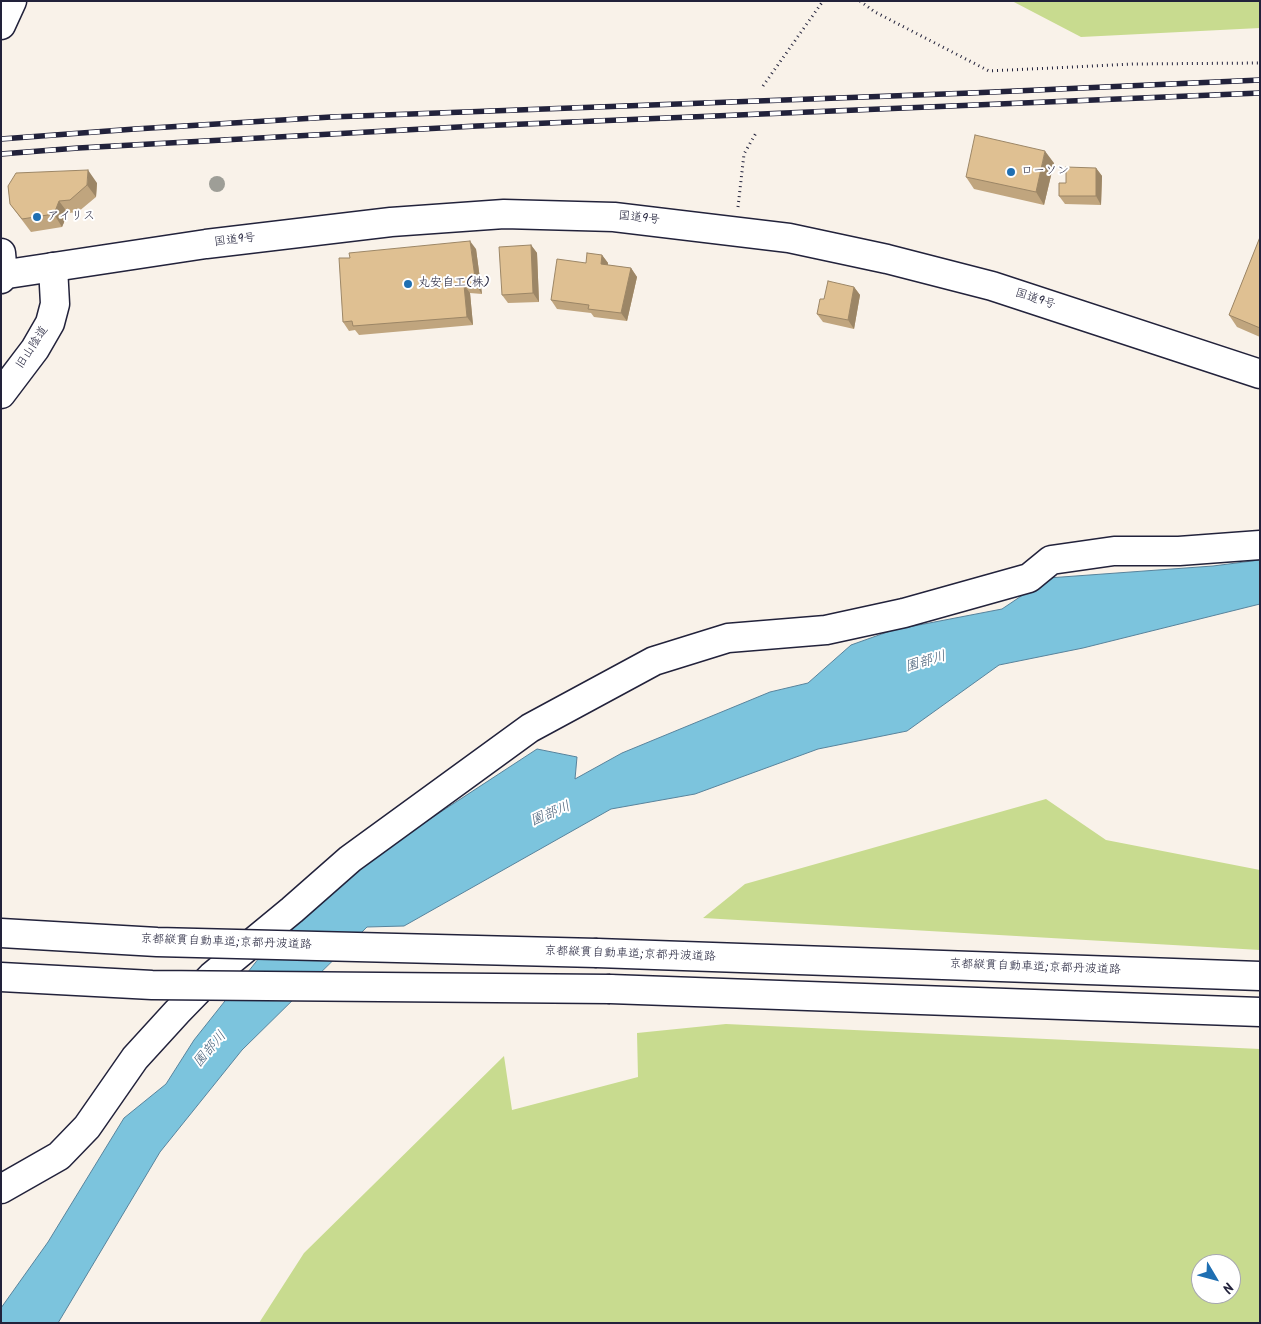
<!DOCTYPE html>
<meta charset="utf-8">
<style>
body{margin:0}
#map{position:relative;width:1261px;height:1324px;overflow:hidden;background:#f9f2e9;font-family:Kalam,sans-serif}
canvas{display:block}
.frame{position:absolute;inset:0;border:2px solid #22223b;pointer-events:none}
.north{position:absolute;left:1191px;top:1254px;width:50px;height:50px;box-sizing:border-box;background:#fff;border:1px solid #a7a7b1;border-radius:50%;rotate:127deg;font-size:14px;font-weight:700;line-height:20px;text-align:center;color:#22223b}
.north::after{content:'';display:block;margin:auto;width:18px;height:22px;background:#1f6fb2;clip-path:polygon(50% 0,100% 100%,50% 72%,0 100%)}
</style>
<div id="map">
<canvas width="1261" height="1324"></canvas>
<div class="frame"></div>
<div class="north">N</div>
</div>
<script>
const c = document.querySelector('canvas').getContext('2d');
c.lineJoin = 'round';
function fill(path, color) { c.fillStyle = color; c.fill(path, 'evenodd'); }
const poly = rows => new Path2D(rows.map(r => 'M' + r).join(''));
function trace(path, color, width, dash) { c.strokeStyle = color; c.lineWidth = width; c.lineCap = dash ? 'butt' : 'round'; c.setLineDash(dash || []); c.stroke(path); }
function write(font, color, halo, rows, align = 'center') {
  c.font = font + ' Kalam,"Klee One",sans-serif'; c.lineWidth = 4; c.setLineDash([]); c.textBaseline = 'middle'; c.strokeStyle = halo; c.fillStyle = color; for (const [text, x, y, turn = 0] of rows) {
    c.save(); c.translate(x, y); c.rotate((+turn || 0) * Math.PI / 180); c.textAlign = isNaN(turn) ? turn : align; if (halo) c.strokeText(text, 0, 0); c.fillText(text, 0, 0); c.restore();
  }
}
fill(poly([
 [1012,1,1260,1,1260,28,1081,37],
 [1046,799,1106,840,1260,870,1260,950,703,918,745,884],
 [726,1024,1260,1049,1260,1323,259,1323,304,1253,504,1056,512,1110,638,1077,637,1033],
 [1201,1264,1231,1264,1231,1294,1201,1294]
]), '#c8db8f');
const water = poly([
 [1260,560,1260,604,1083,648,999,665,907,731,818,749,695,794,611,809,404,926,367,927,242,1050,160,1152,58,1323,1,1323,1,1308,48,1242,124,1118,166,1084,194,1040,286,924,355,868,537,749,577,757,575,779,622,753,770,692,808,683,851,645,893,630,1002,609,1048,578,1213,566,1260,560]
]);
fill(water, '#7cc4dd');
trace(water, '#58839c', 1);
const minor = poly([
 [1,25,12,1],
 [1,394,35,349,50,323,55,304,53,267],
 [1,1189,59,1156,87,1127,135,1058,177,1012,212,976,292,910,350,859,530,728,654,661,728,638,826,630,904,613,1029,578,1051,560,1114,551,1179,551,1260,545]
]);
const major = poly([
 [1,253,3,275,1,279]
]);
const highway = poly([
 [1,275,206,244,391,222,504,214,614,217,789,238,887,259,992,286,1260,374],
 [597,953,1260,976],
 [610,989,1260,1012]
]);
trace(minor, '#22223b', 31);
trace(major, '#22223b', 31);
trace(highway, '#22223b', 31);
trace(poly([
 [860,1,875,12,989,71,1133,64,1260,63],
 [763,86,823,1],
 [738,207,744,154,756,133]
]), '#22223b', 3, [1, 4]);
trace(minor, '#fff', 28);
trace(major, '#fff', 28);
trace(highway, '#fff', 28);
const rail = poly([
 [1,139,135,129,331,117,971,93,1260,80],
 [1,154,78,148,477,126,1260,93]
]);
trace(rail, '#22223b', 5.5);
trace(rail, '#fff', 4, [11]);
const highwayBridge = poly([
 [1,933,157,942,597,953],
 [1,977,152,985,610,989]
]);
trace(highwayBridge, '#22223b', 31, []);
trace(highwayBridge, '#fff', 28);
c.fillStyle = '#9e9e97';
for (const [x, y] of [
 [217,184]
]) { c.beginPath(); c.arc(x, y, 8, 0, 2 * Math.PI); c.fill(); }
fill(poly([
 [1054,163,1044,205,974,189,966,177],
 [1096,168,1102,176,1101,205,1065,204,1059,196,1066,183],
 [97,183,96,197,78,212,68,213,62,227,31,232,10,204,8,186],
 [1260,237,1260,337,1237,327,1229,315],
 [531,245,537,253,539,302,508,303,502,295],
 [476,249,482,294,470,293,473,325,359,335,355,330,349,331,343,322],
 [602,255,608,263,608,265,631,268,637,277,627,321,594,317,591,313,557,309,551,300,586,263],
 [854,287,860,295,854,329,823,322,817,314,824,299]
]), '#c0a57e');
fill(poly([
 [1045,151,1054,163,1044,205,1036,192],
 [1096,168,1102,176,1101,205,1096,196],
 [88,170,97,183,96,197,87,185],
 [59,201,68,213,62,227,54,214],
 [470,241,476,249,482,294,476,285],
 [531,245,537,253,539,302,533,293],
 [602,255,608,263,607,273,601,264],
 [631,268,637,277,627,321,621,313],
 [464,285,470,293,473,325,467,317],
 [854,287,860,295,854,329,848,320]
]), '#9c8666');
const building = poly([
 [975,135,1045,151,1036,192,966,177,975,135],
 [1066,167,1096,168,1096,196,1059,196,1059,183,1066,183,1066,167],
 [88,170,87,185,70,200,59,201,54,214,22,219,10,204,8,186,16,173,88,170],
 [1260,237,1260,328,1229,315,1260,237],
 [470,241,476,285,464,285,467,317,353,326,352,321,343,322,339,258,350,258,349,253,470,241],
 [531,245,533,293,502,295,499,247,531,245],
 [587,253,602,255,601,264,631,268,621,313,588,309,589,305,551,300,557,259,586,263,587,253],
 [828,281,854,287,848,320,817,314,820,299,824,299,828,281]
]);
fill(building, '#dfc092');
trace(building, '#9c8666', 1);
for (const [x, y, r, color] of [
 [1011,172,5,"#1f6fb2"],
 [37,217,5,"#1f6fb2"],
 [408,284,5,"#1f6fb2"]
]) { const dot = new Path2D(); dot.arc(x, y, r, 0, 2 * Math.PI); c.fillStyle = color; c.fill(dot); trace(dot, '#fff', 2); }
write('12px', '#22223b', '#fff', [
 ["ローソン",1021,172],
 ["アイリス",47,217],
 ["丸安自工(株)",418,284]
], 'left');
write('12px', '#22223b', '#fff', [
 ["国道9号",639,219,6],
 ["国道9号",235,241,-7],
 ["国道9号",1035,300,18],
 ["旧山陰道",33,348,-57],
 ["京都縦貫自動車道;京都丹波道路",226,943,2],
 ["京都縦貫自動車道;京都丹波道路",630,955,2],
 ["京都縦貫自動車道;京都丹波道路",1035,968,2]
]);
write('italic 14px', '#425b74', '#fff', [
 ["園部川",926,663,-16],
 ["園部川",551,815,-23],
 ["園部川",211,1050,-49]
]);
</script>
